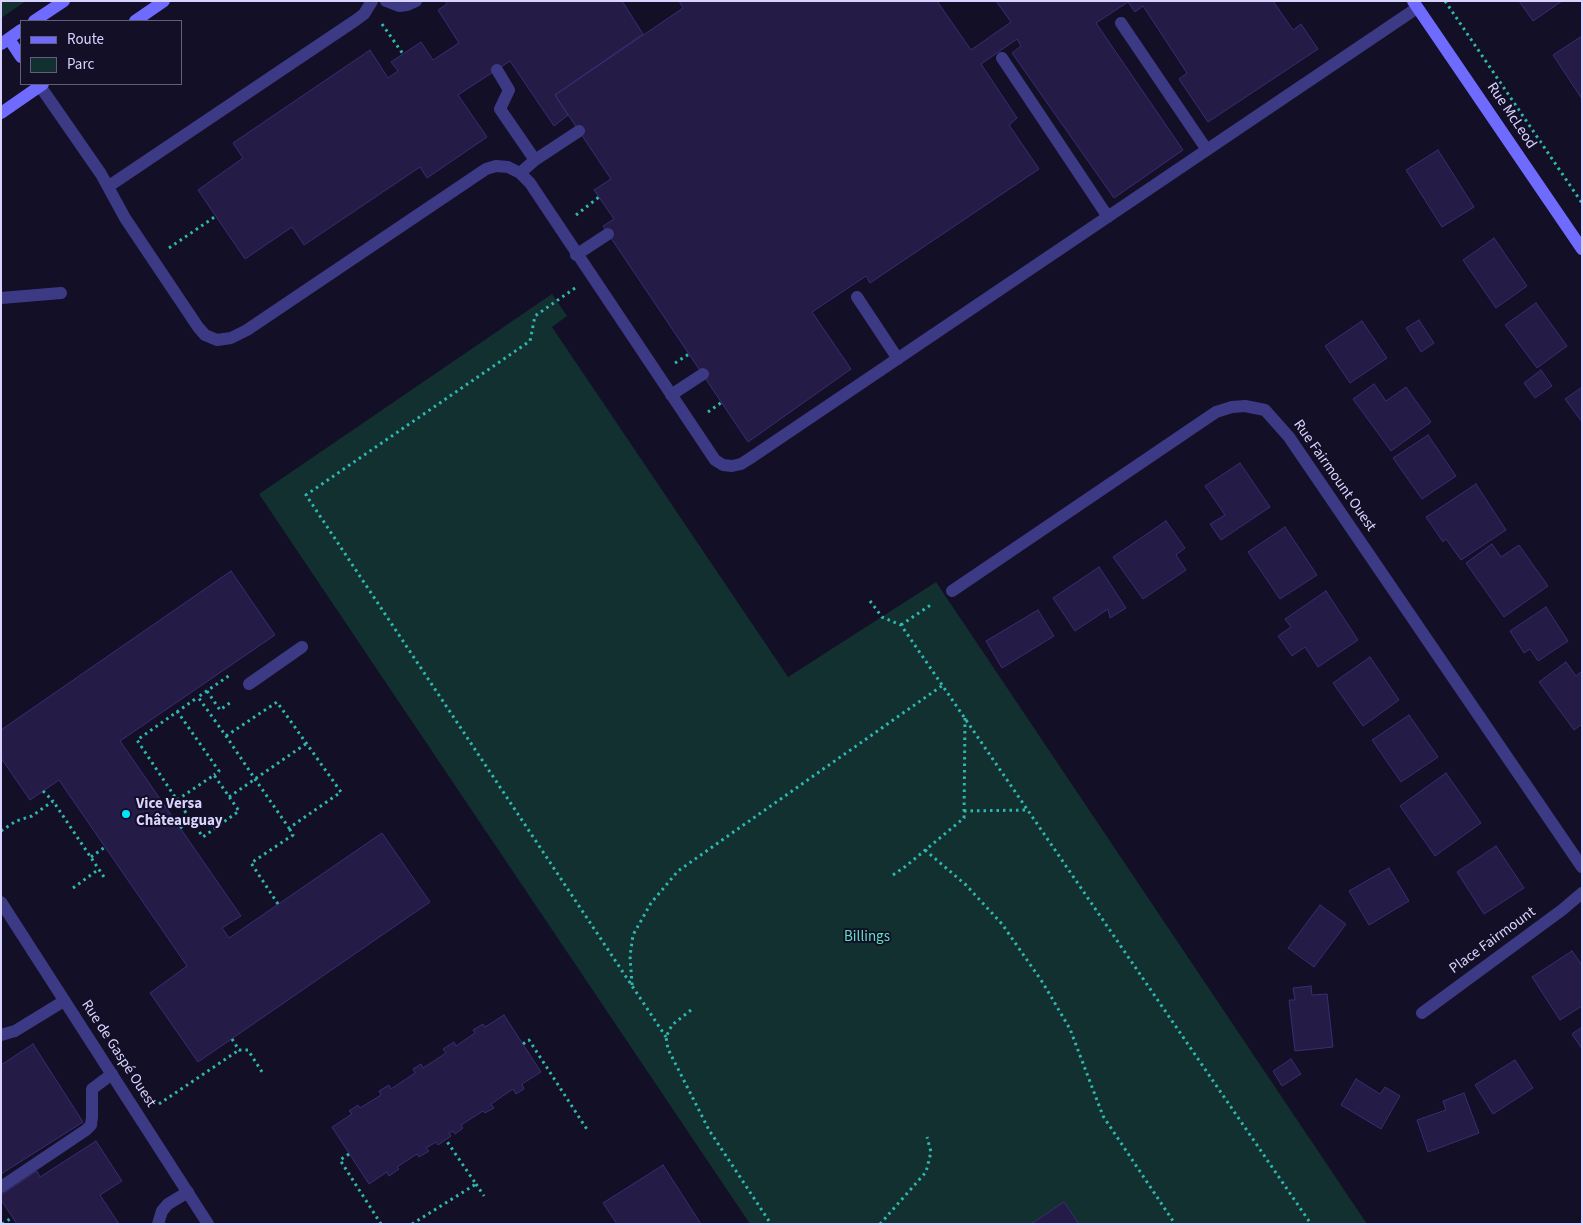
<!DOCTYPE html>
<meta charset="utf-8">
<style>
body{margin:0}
#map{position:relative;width:1583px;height:1225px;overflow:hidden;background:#130f26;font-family:"Source Sans 3",sans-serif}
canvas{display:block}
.frame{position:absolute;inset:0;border:2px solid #d9d4ff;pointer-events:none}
.legend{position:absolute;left:20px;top:20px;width:162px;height:65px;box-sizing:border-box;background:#130f26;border:1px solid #625e7d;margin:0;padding:6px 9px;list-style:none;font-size:15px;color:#d9d4ff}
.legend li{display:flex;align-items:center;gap:10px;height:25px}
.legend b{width:25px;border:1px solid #625e7d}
</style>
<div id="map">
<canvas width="1583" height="1225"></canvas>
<div class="frame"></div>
<ul class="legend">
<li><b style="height:6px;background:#6f6bff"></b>Route</li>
<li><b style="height:14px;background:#12302f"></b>Parc</li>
</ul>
</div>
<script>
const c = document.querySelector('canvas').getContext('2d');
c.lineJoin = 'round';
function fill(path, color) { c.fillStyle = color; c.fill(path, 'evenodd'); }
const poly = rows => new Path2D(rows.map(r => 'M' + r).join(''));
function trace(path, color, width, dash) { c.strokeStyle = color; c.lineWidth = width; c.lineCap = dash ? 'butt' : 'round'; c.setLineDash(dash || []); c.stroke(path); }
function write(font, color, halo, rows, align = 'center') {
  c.font = font + ' "Source Sans 3",sans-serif'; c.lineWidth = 4; c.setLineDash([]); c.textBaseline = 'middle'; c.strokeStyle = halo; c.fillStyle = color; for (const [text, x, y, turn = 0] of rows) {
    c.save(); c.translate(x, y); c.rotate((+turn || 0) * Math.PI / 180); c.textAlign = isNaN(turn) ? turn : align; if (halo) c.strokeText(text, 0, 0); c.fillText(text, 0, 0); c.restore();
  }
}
fill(poly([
 [1,1,26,1,1,18],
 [552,294,567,316,552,327,788,677,936,582,1367,1224,750,1224,259,494]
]), '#12302f');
const building = poly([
 [445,1,622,1,643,34,555,95,568,115,554,126,510,61,458,95,487,137,427,178,420,167,304,245,292,227,245,259,198,190,243,158,233,143,370,50,388,78,398,71,391,62,421,42,433,60,459,43,438,10,447,4,445,1],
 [679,1,937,1,971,50,1011,22,996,1,1273,1,1293,30,1301,24,1318,49,1208,122,1179,79,1187,73,1143,6,1135,12,1128,2,1096,23,1183,150,1114,198,1012,53,1021,46,1017,39,981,64,1017,118,1009,125,1039,169,870,283,866,276,812,312,851,369,748,442,603,226,614,219,594,190,611,179,555,95,683,8,679,1],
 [1519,1,1562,1,1533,21,1519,1],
 [1582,36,1582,99,1553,55,1582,36],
 [1438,150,1474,207,1442,227,1406,170,1438,150],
 [1494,238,1527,286,1496,308,1463,260,1494,238],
 [1536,303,1567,346,1537,368,1505,325,1536,303],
 [1419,320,1434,343,1421,352,1406,328,1419,320],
 [1362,321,1387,358,1350,383,1325,346,1362,321],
 [1541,370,1552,386,1535,398,1524,383,1541,370],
 [1374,384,1386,401,1406,387,1431,422,1391,451,1353,399,1374,384],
 [1582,387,1582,422,1565,399,1582,387],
 [1428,435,1456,476,1422,499,1393,458,1428,435],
 [1240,463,1270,507,1221,540,1210,524,1225,515,1205,486,1240,463],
 [1476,484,1506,530,1461,560,1446,539,1443,542,1426,517,1476,484],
 [1166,521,1185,548,1176,555,1186,570,1143,599,1113,557,1166,521],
 [1285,527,1317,575,1280,599,1248,552,1285,527],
 [1492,544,1501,557,1519,545,1548,586,1504,617,1466,563,1492,544],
 [1099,567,1126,608,1110,618,1108,609,1075,631,1053,598,1099,567],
 [231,571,275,635,120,741,241,916,222,928,229,938,382,833,430,902,198,1062,150,993,187,966,59,780,30,800,1,758,1,730,231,571],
 [1326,591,1358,640,1318,667,1305,647,1292,656,1278,636,1291,627,1285,619,1326,591],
 [1546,607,1568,641,1538,661,1530,649,1524,653,1510,631,1546,607],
 [1038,610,1054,636,1002,668,986,641,1038,610],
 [1370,657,1399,700,1363,726,1333,683,1370,657],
 [1566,662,1576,676,1582,671,1582,724,1574,730,1539,682,1566,662],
 [1409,715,1438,757,1401,782,1372,740,1409,715],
 [1446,773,1481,823,1435,856,1400,806,1446,773],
 [1496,846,1524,888,1484,914,1457,872,1496,846],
 [1389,868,1409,901,1369,925,1349,891,1389,868],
 [1320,905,1346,924,1314,967,1288,948,1320,905],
 [1572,951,1582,965,1582,1006,1560,1020,1532,977,1572,951],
 [1311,986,1312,995,1327,994,1333,1047,1295,1051,1289,1000,1295,1000,1293,988,1311,986],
 [504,1015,541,1072,522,1084,524,1089,516,1094,513,1089,491,1104,494,1108,485,1113,483,1111,461,1125,463,1128,455,1134,453,1131,449,1133,451,1136,438,1145,436,1142,426,1148,429,1151,419,1157,417,1154,397,1167,399,1169,389,1176,387,1172,369,1184,332,1127,352,1114,349,1111,358,1105,360,1108,381,1095,379,1091,389,1085,391,1089,415,1073,413,1069,421,1064,423,1068,446,1053,443,1049,454,1042,456,1046,475,1033,473,1030,483,1024,485,1027,504,1015],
 [1582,1027,1582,1049,1572,1034,1582,1027],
 [33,1044,83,1122,1,1174,1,1065,33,1044],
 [1291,1059,1301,1074,1282,1086,1273,1071,1291,1059],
 [1515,1060,1533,1088,1493,1114,1475,1085,1515,1060],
 [1356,1079,1380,1094,1385,1087,1400,1096,1381,1129,1341,1105,1356,1079],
 [1464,1093,1479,1133,1428,1152,1417,1120,1446,1110,1443,1101,1464,1093],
 [96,1141,122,1181,100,1195,119,1224,17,1224,1,1200,1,1195,37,1171,40,1177,96,1141],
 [663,1165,701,1224,617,1224,603,1203,663,1165],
 [1064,1202,1079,1224,1031,1224,1064,1202]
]);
fill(building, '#241b47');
trace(building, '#3b2d73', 1);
trace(poly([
 [1445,1,1582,203],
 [382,24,403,54],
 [576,215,599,197],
 [169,248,216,216],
 [575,288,535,316,530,341,306,495,666,1037],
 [675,363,689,354],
 [708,412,722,402],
 [870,601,882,617,901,625,1311,1224],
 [901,625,932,604],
 [207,691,220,710,231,702],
 [177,711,219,771,214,775],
 [226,736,277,702,341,792,289,828,255,779,226,736,198,697,230,675],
 [43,791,53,801],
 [229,797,307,743],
 [177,800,214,775,239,811,203,837,177,800,137,740,198,697],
 [964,811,1027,810],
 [180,828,191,820],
 [1,831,16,821,32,816,53,801,106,880],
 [925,850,966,885,1002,924,1043,983,1070,1029,1103,1116,1175,1224],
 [91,857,105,847],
 [893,875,906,866,964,818,965,718],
 [73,888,99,869],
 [278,904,251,863,293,835,289,828],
 [632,985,630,956,633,935,651,903,678,871,943,685],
 [691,1010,672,1025,666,1037,668,1049,709,1130,771,1224],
 [232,1039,239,1050,248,1050,262,1072],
 [523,1044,529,1040,588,1131],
 [159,1104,239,1050],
 [349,1154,340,1160,381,1224],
 [476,1184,484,1196],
 [2,1224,13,1217],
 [412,1224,476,1184,446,1140],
 [880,1224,926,1172,931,1152,927,1137]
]), '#2fb8b0', 3, [2.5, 4]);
trace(poly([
 [386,1,399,6,407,5,416,1],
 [1121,23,1207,150],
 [1002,58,1108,217],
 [497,70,509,90,500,109,535,160],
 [40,86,101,174,125,218,198,327,205,335,217,340,231,338,247,330,486,169,496,166,508,167,520,173,530,183,715,460,723,465,732,466,741,464,749,459,1417,8],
 [520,173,535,160,579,131],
 [109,186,356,20,364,14,372,1],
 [576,255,608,234],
 [857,297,898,359],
 [1,298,61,293],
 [671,395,703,374],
 [249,684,302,647],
 [1,1035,15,1031,64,1001],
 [1,1187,86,1130,91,1125,92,1117,92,1089,112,1074],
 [158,1224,162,1211,168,1204,188,1192]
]), '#3d3a85', 12);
trace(poly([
 [952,591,1216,412,1232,407,1245,406,1265,410,1289,437,1582,867],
 [1,902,208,1224],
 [1422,1013,1562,910,1582,893]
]), '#3d3a85', 12);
trace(poly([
 [1413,1,1582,249],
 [34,21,64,1],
 [135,21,164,1],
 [9,39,21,57],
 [1,44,21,30],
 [1,113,43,84]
]), '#6f6bff', 12);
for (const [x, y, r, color] of [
 [126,814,5,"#00e5ff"]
]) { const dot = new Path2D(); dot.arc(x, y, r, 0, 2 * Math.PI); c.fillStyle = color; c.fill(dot); trace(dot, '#130f26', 2); }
write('15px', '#d9d4ff', '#130f26', [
 ["Rue McLeod",1511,116,56],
 ["Rue Fairmount Ouest",1334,476,55],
 ["Place Fairmount",1493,941,-36],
 ["Rue de Gaspé Ouest",118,1054,57]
]);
write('bold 15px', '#d9d4ff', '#130f26', [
 ["Vice Versa",136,805],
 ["Châteauguay",136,822]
], 'left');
write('15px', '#5fe0c0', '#130f26', [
 ["Billings",867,938]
]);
</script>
